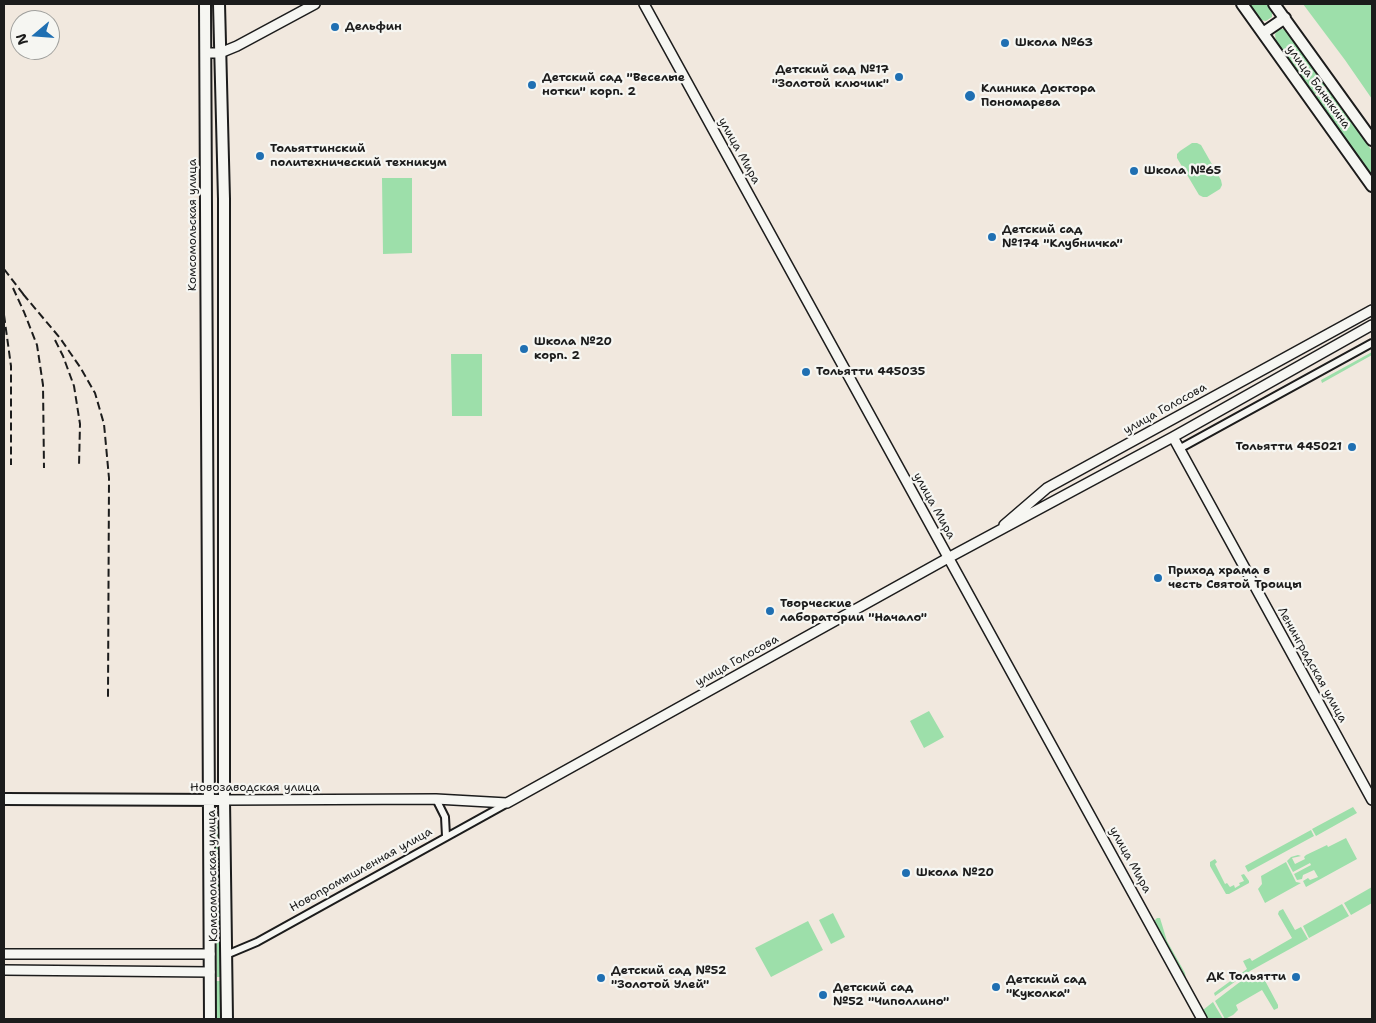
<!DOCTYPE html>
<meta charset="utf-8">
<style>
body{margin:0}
#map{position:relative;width:1376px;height:1023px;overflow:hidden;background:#f1e8de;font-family:"Shantell Sans",sans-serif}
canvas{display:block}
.frame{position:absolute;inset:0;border:5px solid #1c1c1c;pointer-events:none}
.north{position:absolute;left:10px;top:10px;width:50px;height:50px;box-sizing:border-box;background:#f6f6f2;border:1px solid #9f9f9c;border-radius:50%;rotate:252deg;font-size:14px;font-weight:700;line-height:20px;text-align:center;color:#1c1c1c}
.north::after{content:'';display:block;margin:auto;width:18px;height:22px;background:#1f6fb2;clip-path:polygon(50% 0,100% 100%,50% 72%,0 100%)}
</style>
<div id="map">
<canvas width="1376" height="1023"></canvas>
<div class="frame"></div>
<div class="north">N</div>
</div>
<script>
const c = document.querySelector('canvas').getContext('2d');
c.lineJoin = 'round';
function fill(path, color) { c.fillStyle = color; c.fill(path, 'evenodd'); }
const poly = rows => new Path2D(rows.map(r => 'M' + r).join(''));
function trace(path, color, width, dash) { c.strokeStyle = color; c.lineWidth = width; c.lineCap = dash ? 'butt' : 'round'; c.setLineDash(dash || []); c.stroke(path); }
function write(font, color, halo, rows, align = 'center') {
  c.font = font + ' "Shantell Sans",sans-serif'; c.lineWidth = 4.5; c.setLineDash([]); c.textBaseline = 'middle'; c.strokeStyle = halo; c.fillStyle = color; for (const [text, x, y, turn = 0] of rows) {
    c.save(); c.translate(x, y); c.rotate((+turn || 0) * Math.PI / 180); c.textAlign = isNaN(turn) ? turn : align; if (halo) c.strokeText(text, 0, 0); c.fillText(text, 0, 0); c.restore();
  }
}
fill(poly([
 [1248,4,1268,4,1272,10,1272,17,1266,21,1261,20],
 [1303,4,1372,4,1372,99,1345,60],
 [1279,29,1284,29,1288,32,1326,85,1314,95,1276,43,1275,34],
 [1328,88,1372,151,1372,177,1315,97],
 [1192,143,1197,143,1201,145,1221,180,1222,185,1220,189,1207,197,1203,197,1199,195,1177,158,1177,154,1180,151],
 [382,178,412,178,412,253,383,254],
 [1372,352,1372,355,1322,383,1321,380],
 [451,354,482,354,482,416,452,416],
 [929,711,944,737,924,748,910,721],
 [1353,807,1357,813,1316,836,1312,829],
 [216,825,219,825,222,890,218,891,216,890],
 [1311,830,1314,836,1248,872,1245,866],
 [1346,838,1357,859,1306,887,1303,881,1308,878,1310,880,1318,877,1314,870,1303,875,1302,879,1297,880,1294,874,1311,865,1310,863,1293,872,1287,861,1291,857,1298,855,1301,856,1292,858,1295,864,1305,859,1304,857,1306,855,1327,845,1328,847],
 [1215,859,1217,862,1215,864,1225,884,1227,883,1230,887,1234,885,1235,888,1240,885,1239,883,1244,881,1241,875,1244,874,1249,881,1249,883,1229,894,1226,894,1210,866,1210,862],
 [1286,862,1296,882,1301,883,1265,903,1258,889,1262,884,1261,876],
 [1372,887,1372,903,1351,915,1344,903],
 [219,904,221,906,223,977,217,977,216,907],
 [1342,904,1349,916,1309,938,1303,926],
 [1283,909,1295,930,1301,927,1308,939,1250,971,1215,996,1214,993,1247,969,1243,961,1250,958,1252,961,1292,938,1278,914,1279,911],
 [833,913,845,937,831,944,819,920],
 [1157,918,1160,918,1167,941,1185,973,1186,979,1154,921],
 [808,921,823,950,771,977,755,948],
 [1249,975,1252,981,1262,975,1278,1005,1278,1008,1274,1010,1262,990,1236,1005,1238,1010,1233,1015,1225,1019,1215,1001],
 [216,981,223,981,223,1019,216,1019],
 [1213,1002,1223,1019,1208,1019,1203,1010]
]), '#9ddfaa');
const street = poly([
 [1179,449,1372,343],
 [436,799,445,817,446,836],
 [226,955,257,942,506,804]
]);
const secondary = poly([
 [644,4,1202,1019],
 [206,53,220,53,237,46,315,4],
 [1173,437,1372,800],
 [1004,525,1047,488,1372,310],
 [224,800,436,799,507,803,948,558,1173,437,1372,325],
 [4,954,210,954],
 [4,970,210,972]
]);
const primary = poly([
 [205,4,210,1019],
 [219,4,224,199,224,800,227,1019],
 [1242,4,1372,186],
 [1274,4,1372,140],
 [1263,33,1285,18],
 [4,799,224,800]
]);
trace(street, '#1c1c1c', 10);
trace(secondary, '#1c1c1c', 12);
trace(primary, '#1c1c1c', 14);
trace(street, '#f6f6f2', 6);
trace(secondary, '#f6f6f2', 9);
trace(primary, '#f6f6f2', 10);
trace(poly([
 [4,269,27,299],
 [13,288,24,312,37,345,43,385,44,468],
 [23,294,60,338,80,367,95,393,104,424,109,478,108,697],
 [4,315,11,366,11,465],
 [55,340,63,356,74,386,80,424,79,466]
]), '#1c1c1c', 2, [8, 4]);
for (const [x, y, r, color] of [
 [335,27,5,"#1f6fb2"],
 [1005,43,5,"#1f6fb2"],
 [899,77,5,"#1f6fb2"],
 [532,85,5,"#1f6fb2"],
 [970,96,6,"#1f6fb2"],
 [260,156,5,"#1f6fb2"],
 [1134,171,5,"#1f6fb2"],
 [992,237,5,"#1f6fb2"],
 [524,349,5,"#1f6fb2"],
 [806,372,5,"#1f6fb2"],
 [1352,447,5,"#1f6fb2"],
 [1158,578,5,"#1f6fb2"],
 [770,611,5,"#1f6fb2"],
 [906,873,5,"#1f6fb2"],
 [1296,977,5,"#1f6fb2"],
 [601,978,5,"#1f6fb2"],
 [996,987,5,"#1f6fb2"],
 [823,995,5,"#1f6fb2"]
]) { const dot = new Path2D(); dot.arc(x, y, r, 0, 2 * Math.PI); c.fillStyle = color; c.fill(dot); trace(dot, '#f6f6f2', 2); }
write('bold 12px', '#1c1c1c', '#f6f6f2', [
 ["Дельфин",345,27],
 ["Школа №63",1015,43],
 ["Детский сад №17",889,70,"right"],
 ["\"Золотой ключик\"",889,84,"right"],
 ["Детский сад \"Веселые",542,78],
 ["нотки\" корп. 2",542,92],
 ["Клиника Доктора",981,89],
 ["Пономарева",981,103],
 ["Тольяттинский",270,149],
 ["политехнический техникум",270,163],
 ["Школа №65",1144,171],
 ["Детский сад",1002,230],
 ["№174 \"Клубничка\"",1002,244],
 ["Школа №20",534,342],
 ["корп. 2",534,356],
 ["Тольятти 445035",816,372],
 ["Тольятти 445021",1342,447,"right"],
 ["Приход храма в",1168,571],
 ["честь Святой Троицы",1168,585],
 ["Творческие",780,604],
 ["лаборатории \"Начало\"",780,618],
 ["Школа №20",916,873],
 ["Детский сад №52",611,971],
 ["\"Золотой Улей\"",611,985],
 ["ДК Тольятти",1286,977,"right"],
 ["Детский сад",1006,980],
 ["\"Куколка\"",1006,994],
 ["Детский сад",833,988],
 ["№52 \"Чиполлино\"",833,1002]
], 'left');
write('12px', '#1c1c1c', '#f6f6f2', [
 ["улица Баныкина",1318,87,54],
 ["улица Мира",739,151,61],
 ["Комсомольская улица",193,225,-90],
 ["улица Голосова",1165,409,-29],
 ["улица Мира",934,506,61],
 ["улица Голосова",737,661,-29],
 ["Ленинградская улица",1312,665,61],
 ["Новозаводская улица",255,788],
 ["улица Мира",1130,860,61],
 ["Новопромышленная улица",361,870,-29],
 ["Комсомольская улица",213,876,-91]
]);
</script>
